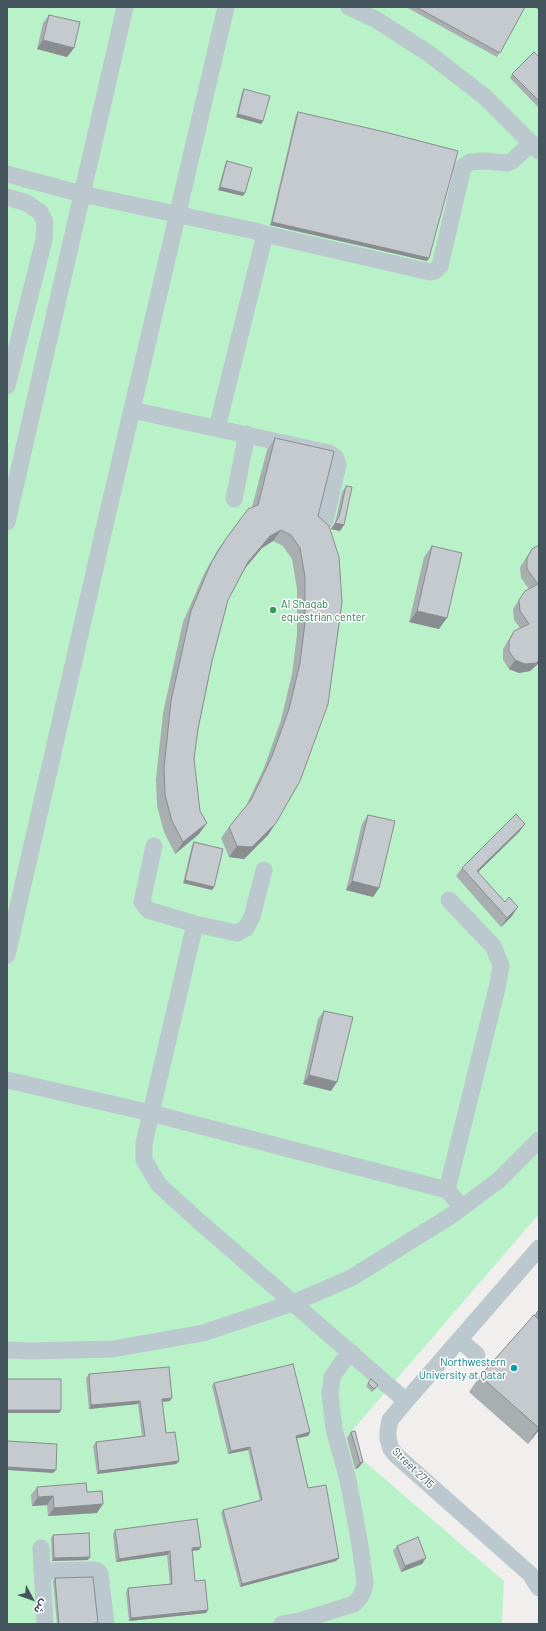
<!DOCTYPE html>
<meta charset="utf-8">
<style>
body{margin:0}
#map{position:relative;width:546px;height:1631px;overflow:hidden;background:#f1eeee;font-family:Barlow,"Noto Sans Arabic",sans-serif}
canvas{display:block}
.frame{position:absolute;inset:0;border:8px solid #45555d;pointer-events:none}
.north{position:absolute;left:12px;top:1579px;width:40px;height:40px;-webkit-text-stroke:3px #fff;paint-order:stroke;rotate:131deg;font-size:11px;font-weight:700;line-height:16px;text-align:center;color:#45555d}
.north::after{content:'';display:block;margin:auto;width:14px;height:18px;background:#45555d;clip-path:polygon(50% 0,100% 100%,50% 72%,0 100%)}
</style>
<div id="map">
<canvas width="546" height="1631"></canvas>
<div class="frame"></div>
<div class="north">ش</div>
</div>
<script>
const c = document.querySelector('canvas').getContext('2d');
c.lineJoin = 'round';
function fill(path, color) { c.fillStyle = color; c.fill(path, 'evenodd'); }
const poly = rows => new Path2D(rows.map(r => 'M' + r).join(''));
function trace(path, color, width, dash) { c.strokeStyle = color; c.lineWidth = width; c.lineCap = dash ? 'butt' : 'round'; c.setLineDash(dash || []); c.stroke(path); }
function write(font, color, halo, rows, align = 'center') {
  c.font = font + ' Barlow,sans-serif'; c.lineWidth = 3; c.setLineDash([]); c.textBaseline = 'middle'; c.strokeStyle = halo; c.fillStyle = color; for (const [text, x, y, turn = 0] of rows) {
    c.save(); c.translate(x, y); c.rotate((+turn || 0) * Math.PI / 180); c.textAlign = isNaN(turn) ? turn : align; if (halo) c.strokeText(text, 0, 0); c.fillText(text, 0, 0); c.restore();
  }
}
fill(poly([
 [7,7,539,7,539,1214,351,1432,358,1456,504,1581,502,1624,7,1624]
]), '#b9f2c8');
trace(poly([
 [349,7,375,19,428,53,485,97,539,151],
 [7,174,82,194,255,231,265,234,217,428],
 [7,197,27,203,40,212,45,222,44,240,7,386],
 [265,234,430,272,435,271,440,266,463,167,470,162,484,161,508,163,512,161,532,143],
 [132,410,329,453,336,458,338,465,325,521],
 [234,499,247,434],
 [7,522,125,7],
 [154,846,142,902,148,910,195,924,237,933,246,928,252,917,264,870],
 [195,924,144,1143,144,1160,159,1185,201,1223,406,1401],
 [7,955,104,529,226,7],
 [7,1080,151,1113,447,1190,462,1207],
 [447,1190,498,984,501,965,493,946,449,900],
 [539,1248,406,1401,390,1420,388,1431,388,1439,391,1449,397,1456,530,1574,539,1588],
 [460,1340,477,1355],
 [7,1350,29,1351,113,1349,203,1333,293,1303,351,1278,452,1215,499,1180,539,1140],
 [41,1548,45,1624],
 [42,1571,93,1570,98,1571,100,1574,106,1624],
 [282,1624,299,1621,354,1604,361,1596,364,1588,365,1582,360,1545,348,1480,334,1429,330,1394,332,1377,343,1361,352,1353]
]), '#bbc8ce', 17);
fill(poly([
 [406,7,525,7,497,57],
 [535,7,539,7,539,11],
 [49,15,74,48,67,57,37,49,43,23],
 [539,57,539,108,510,78,512,74],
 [244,89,263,121,261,124,236,117,242,92],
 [298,112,429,258,427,261,270,225,296,115],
 [227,161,243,196,218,190,225,164],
 [275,438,318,516,329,526,268,835,244,859,229,857,221,838,229,827,245,808,264,768,281,720,292,674,297,634,297,589,292,559,283,546,273,541,262,548,246,567,228,600,212,661,198,729,194,759,199,834,175,854,164,832,157,806,156,779,163,713,183,622,204,574,217,551,225,540,252,507,267,450],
 [346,486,340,531,331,529,335,523,342,492],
 [539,545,539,663,530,671,519,673,509,669,503,660,503,649,514,631,520,628,514,620,513,609,525,591,529,589,521,578,520,567,532,549],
 [432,546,439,629,409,622,424,557],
 [368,815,379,888,373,897,346,890,362,824],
 [525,824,519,832,478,872,512,916,501,927,456,876,462,868],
 [194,842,214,887,212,890,183,883,192,845],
 [324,1011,331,1091,303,1084,318,1019],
 [539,1310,539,1430,528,1444,469,1392,480,1376],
 [89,1374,170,1401,162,1402,166,1433,179,1461,176,1464,97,1474,93,1446,96,1442,142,1436,138,1404,89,1409,86,1378],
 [214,1383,310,1432,308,1436,297,1438,308,1488,339,1558,336,1561,240,1587,221,1513,223,1510,260,1500,248,1450,228,1454,212,1386],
 [368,1383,376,1388,372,1392,366,1386],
 [351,1432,363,1462,358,1468,355,1469,347,1438],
 [37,1487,87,1492,97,1513,48,1516,47,1505,32,1506,31,1495],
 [115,1530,201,1547,199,1550,192,1551,195,1581,206,1613,129,1621,126,1592,128,1588,170,1584,167,1555,116,1562,113,1534],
 [53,1535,88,1560,52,1561,51,1538],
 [397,1546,422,1564,401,1572,393,1551],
 [55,1578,98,1623,98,1624,57,1624,53,1581]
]), '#a9aeb1');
fill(poly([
 [43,40,74,48,67,57,37,49],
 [238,114,263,121,261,124,236,117],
 [220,187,245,193,243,196,218,190],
 [272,222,429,258,427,261,270,225],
 [335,523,344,525,340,531,331,529],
 [281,530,273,541,262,548,241,573,248,562,270,536],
 [417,611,447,618,439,629,409,622],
 [515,660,539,660,539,663,530,671,519,673,509,669],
 [207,823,199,834,175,854,183,842],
 [276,823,268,835,244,859,229,857,237,846],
 [525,824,519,832,471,879,477,871],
 [185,880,214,887,212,890,183,883],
 [352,881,379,888,373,897,346,890],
 [518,907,512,916,501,927,507,918],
 [309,1075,337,1082,331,1091,303,1084],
 [172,1398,170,1401,160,1402,162,1399],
 [140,1401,138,1404,89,1409,91,1405],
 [7,1410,61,1410,59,1413,7,1413],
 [539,1427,539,1430,528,1444],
 [310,1432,308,1436,294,1439,296,1436],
 [250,1447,248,1450,228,1454,231,1451],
 [179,1461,176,1464,97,1474,99,1471],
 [363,1462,358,1468,355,1469,360,1463],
 [7,1467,56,1470,53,1473,7,1470],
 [53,1496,47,1505,32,1506,38,1497],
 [103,1504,97,1513,48,1516,54,1508],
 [201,1547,199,1550,189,1551,192,1548],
 [170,1551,167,1555,116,1562,119,1559],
 [90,1557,88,1560,52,1561,54,1558],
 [339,1558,336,1561,240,1587,242,1584],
 [426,1558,422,1564,401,1572,405,1566],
 [208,1610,206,1613,129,1621,131,1618]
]), '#8a8d90');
const building = poly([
 [416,7,525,7,500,53,416,7],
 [49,15,80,22,74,48,43,40,49,15],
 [534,52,539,57,539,101,512,74,534,52],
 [244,89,270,96,263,121,238,114,244,89],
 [298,112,385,132,458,151,429,258,272,222,298,112],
 [227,161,252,168,245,193,220,187,227,161],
 [275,438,333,451,334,452,318,516,329,526,339,557,342,602,328,704,300,781,276,823,252,847,237,846,229,827,251,800,272,756,289,709,300,663,305,623,305,577,300,548,291,535,281,530,270,536,248,562,228,600,212,661,198,729,194,759,200,811,207,823,183,842,172,821,165,795,164,768,171,701,191,611,211,563,225,540,248,509,258,505,275,438],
 [346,486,352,487,344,525,335,523,339,517,346,486],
 [539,545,539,660,536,663,525,664,515,660,509,651,509,641,514,631,529,624,520,611,519,600,525,591,538,584,527,569,527,558,532,549,539,545],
 [432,546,462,553,447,618,417,611,432,546],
 [516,814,525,824,477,871,505,902,509,897,518,907,507,918,462,868,516,814],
 [368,815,395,821,379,888,352,881,368,815],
 [194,842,223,849,214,887,185,880,194,842],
 [324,1011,353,1017,337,1082,309,1075,324,1011],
 [539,1310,539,1315,536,1313,539,1310],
 [534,1315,539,1320,539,1428,480,1376,534,1315],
 [293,1364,310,1432,296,1436,308,1488,326,1485,339,1558,242,1584,223,1510,262,1500,250,1447,231,1451,214,1383,293,1364],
 [169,1367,172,1398,162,1399,166,1433,175,1432,179,1461,99,1471,96,1442,145,1436,140,1401,91,1405,89,1374,169,1367],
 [7,1379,61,1379,61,1410,7,1410,7,1379],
 [371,1379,378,1385,374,1389,368,1383,371,1379],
 [355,1431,363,1462,360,1463,351,1432,355,1431],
 [7,1441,57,1444,56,1470,7,1467,7,1441],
 [86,1483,87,1492,102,1491,103,1504,54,1508,53,1496,38,1497,37,1487,86,1483],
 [197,1519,201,1547,192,1548,195,1581,205,1580,208,1610,131,1618,128,1588,172,1584,170,1551,119,1559,115,1530,197,1519],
 [89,1533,90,1557,54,1558,53,1535,89,1533],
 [418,1537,426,1558,405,1566,397,1546,418,1537],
 [93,1577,98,1623,86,1624,59,1624,55,1578,93,1577]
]);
fill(building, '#c5cace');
trace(building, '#8a8d90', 1);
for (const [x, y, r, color] of [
 [273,610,4,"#2e9e5b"],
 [514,1368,4,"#0f9aa8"]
]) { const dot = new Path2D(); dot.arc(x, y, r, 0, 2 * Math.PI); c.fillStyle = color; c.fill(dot); trace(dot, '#fff', 1.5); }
write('11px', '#27864d', '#fff', [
 ["Al Shaqab",281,604],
 ["equestrian center",281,617]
], 'left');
write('11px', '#0d838f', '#fff', [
 ["Northwestern",506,1362],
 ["University at Qatar",506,1375]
], 'right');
write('11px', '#45555d', '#fff', [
 ["Street 2715",413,1468,44]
]);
</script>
